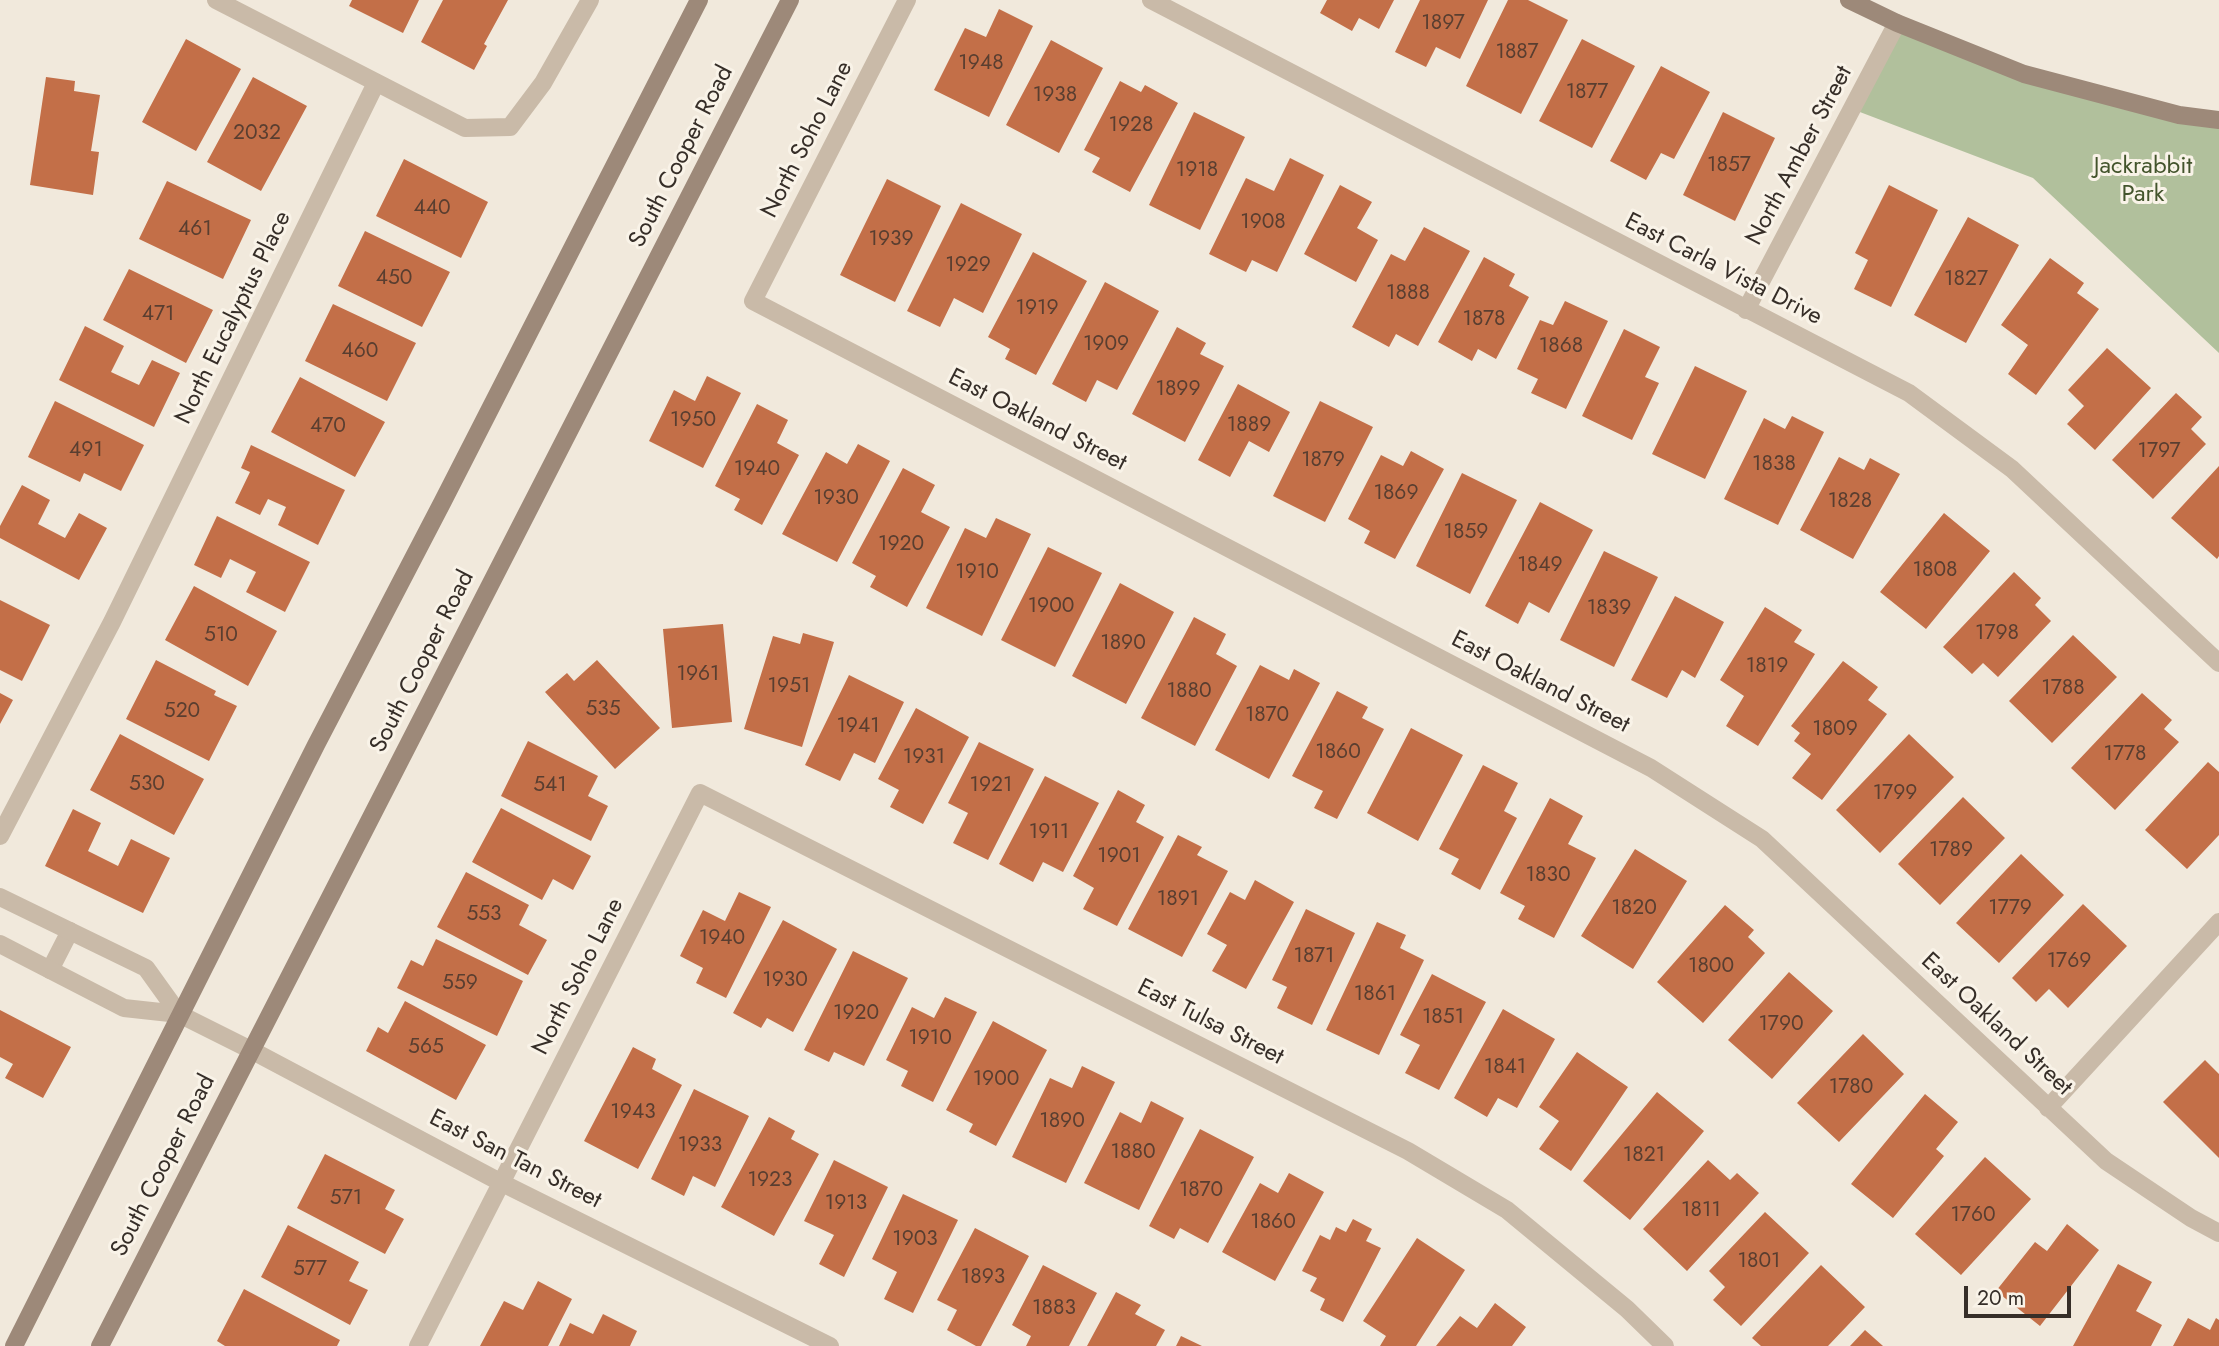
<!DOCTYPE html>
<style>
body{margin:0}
#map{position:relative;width:2219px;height:1346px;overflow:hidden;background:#f1e9dc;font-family:Jost,sans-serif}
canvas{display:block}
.scale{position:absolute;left:1964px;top:1286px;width:107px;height:32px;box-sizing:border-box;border:4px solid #362e28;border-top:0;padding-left:9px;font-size:21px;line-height:24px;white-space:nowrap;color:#362e28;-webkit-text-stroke:5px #f9f3e8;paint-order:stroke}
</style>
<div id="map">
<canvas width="2219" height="1346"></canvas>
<div class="scale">20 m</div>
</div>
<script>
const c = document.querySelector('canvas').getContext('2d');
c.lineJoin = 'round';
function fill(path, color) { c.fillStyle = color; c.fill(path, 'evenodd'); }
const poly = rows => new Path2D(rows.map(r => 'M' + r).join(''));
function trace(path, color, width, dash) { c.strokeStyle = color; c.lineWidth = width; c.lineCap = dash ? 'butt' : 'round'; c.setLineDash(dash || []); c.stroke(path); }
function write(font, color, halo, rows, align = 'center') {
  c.font = font + ' Jost,sans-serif'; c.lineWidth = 6; c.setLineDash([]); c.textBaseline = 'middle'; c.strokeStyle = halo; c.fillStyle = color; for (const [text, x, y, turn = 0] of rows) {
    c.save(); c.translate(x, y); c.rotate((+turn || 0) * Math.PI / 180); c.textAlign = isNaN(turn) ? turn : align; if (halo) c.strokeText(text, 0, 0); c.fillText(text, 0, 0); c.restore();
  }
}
fill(poly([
 [1897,23,2024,74,2219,120,2219,353,2033,178,1852,109]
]), '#b1c09c');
fill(poly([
 [352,0,419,0,403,33,349,6],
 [443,0,508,0,484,44,487,46,474,70,421,42],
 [1327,0,1394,0,1379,29,1359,18,1352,31,1320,13],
 [1420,0,1488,0,1460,59,1436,47,1426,67,1395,52],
 [1508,0,1528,0,1568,20,1521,114,1466,86],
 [999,9,1033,26,989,117,934,90,965,28,986,37],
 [186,39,241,69,196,151,142,122],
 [1582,39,1635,66,1592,148,1539,121],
 [1051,40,1103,68,1059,153,1006,125],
 [1661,66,1710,92,1674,159,1661,153,1646,180,1610,161],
 [46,77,75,81,74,91,100,95,91,151,99,152,93,195,30,185],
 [253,77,307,106,261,191,207,162],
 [1120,81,1141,92,1145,85,1178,103,1130,192,1092,172,1100,158,1084,150],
 [1194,112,1245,137,1200,230,1149,205],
 [1723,112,1775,138,1735,221,1683,195],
 [1290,158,1324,175,1277,272,1252,260,1246,272,1209,254,1246,178,1274,191],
 [404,159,488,202,461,258,376,216],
 [887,179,941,206,895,302,840,275],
 [167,181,251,220,223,279,139,239],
 [1340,185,1372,202,1357,228,1378,240,1356,282,1304,254],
 [1889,185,1938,210,1891,307,1854,289,1868,260,1855,253],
 [961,203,1022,234,983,313,954,298,940,327,907,311],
 [1968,217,2019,245,1966,343,1914,315],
 [1424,227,1470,251,1418,346,1396,334,1389,347,1352,327,1391,254,1405,261],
 [365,231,450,272,422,327,338,286],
 [1033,252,1087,281,1036,375,1005,359,1010,349,988,337],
 [1484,257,1515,274,1509,286,1529,297,1496,359,1478,349,1472,361,1438,342],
 [2050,258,2084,283,2077,293,2099,309,2036,395,2008,374,2028,345,2001,325],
 [129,269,213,310,186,363,103,320],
 [1105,282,1159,311,1117,390,1097,380,1086,402,1052,384],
 [1565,301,1608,321,1566,409,1531,393,1538,379,1517,369,1540,320,1553,325],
 [333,304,416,343,387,401,305,361],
 [85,326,124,346,111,372,139,385,152,360,180,373,154,427,59,380],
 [1177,327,1206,343,1200,354,1224,366,1185,442,1132,414],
 [1624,329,1660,347,1645,377,1659,383,1632,440,1582,416],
 [2107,348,2151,388,2095,450,2067,424,2084,406,2068,390],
 [1695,366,1747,391,1705,479,1652,454],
 [707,376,741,393,703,468,649,441,674,390,695,401],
 [300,377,385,422,355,477,271,432],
 [1238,384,1290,412,1269,452,1249,441,1230,477,1198,460],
 [2176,393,2202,417,2191,429,2206,444,2153,499,2112,460],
 [55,401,144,445,121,491,84,473,80,482,28,457],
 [1320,401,1373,427,1325,522,1273,496],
 [757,404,788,420,777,443,799,455,762,525,734,510,740,499,715,486],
 [1792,416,1824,432,1778,525,1724,499,1764,418,1785,429],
 [858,444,890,461,837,562,782,534,826,452,847,464],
 [251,445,345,490,318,545,278,525,286,507,268,499,260,515,235,503,250,472,241,468],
 [1411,451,1444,469,1395,559,1364,543,1370,531,1348,519,1381,455,1403,466],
 [1839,457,1864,470,1870,458,1900,474,1853,559,1800,530],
 [2219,466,2219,556,2217,559,2171,518],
 [903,468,935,485,921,512,950,527,907,607,870,587,876,576,852,563],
 [1462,473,1517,500,1470,594,1416,566],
 [22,485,50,500,38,524,65,538,79,513,107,528,79,580,0,538,0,526],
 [1540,502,1593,530,1549,613,1529,602,1518,624,1485,606],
 [1944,513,1990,551,1926,629,1880,592],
 [217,516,310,562,285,612,246,592,256,572,230,559,221,578,194,565],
 [996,518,1031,534,982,636,926,608,965,528,986,538],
 [1048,547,1102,573,1055,667,1001,640],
 [1604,551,1658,577,1614,667,1560,640],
 [2014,572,2041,598,2035,605,2051,621,1998,677,1983,663,1972,674,1943,647],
 [1120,583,1174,612,1126,704,1072,676],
 [194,586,277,631,248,686,165,640],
 [1675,596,1724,622,1695,678,1682,670,1667,698,1631,680],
 [0,600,50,625,22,681,0,670],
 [1765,607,1802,630,1794,642,1815,654,1758,746,1726,726,1744,696,1720,680],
 [1194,617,1226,634,1216,654,1237,666,1195,746,1141,718],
 [723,624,732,722,672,728,663,629],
 [803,633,834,642,802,747,744,729,773,636,800,644],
 [2073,635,2117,677,2052,743,2009,701],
 [156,660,216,691,214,695,237,706,209,761,126,719],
 [597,660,660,728,615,769,545,692,567,673,574,681],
 [1843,661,1878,687,1868,700,1887,714,1822,800,1792,778,1811,754,1794,741,1800,733,1791,726],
 [1260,665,1289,680,1294,669,1320,683,1269,779,1215,750],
 [849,675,904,702,875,763,854,753,840,781,805,765],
 [1337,691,1368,707,1362,718,1384,729,1337,819,1314,808,1323,791,1292,776],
 [0,693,13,700,0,724],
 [2142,693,2172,720,2164,729,2179,742,2115,810,2071,768],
 [916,708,969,737,923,824,890,807,899,790,878,779],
 [1411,728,1463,755,1418,841,1367,813],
 [120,734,204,779,174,835,90,790],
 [1909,734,1954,777,1880,853,1836,810],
 [528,741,598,776,588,796,608,806,591,841,501,796],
 [979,742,1034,769,988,860,953,843,968,813,948,803],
 [2208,762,2219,772,2219,835,2187,869,2145,830],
 [1483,765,1518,783,1504,811,1517,818,1480,890,1451,874,1459,859,1439,849],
 [1045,776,1099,803,1063,872,1043,862,1033,882,999,864],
 [1118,790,1145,805,1136,822,1164,837,1117,926,1083,909,1094,888,1073,876],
 [1963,797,2005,838,1940,905,1898,864],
 [1550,798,1583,816,1568,844,1596,858,1554,938,1518,919,1525,906,1500,893],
 [501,808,591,856,573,890,553,879,542,900,472,862],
 [73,809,101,823,88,851,118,866,131,839,170,858,143,913,45,866],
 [1178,835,1202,847,1197,855,1228,871,1182,957,1128,929],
 [1635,849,1687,881,1633,969,1581,936],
 [2021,854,2064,895,1999,963,1956,923],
 [466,872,529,905,519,925,547,940,528,975,437,927],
 [1255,880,1294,902,1246,989,1212,971,1227,945,1207,934,1230,892,1245,900],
 [739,892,771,907,726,998,696,983,703,968,680,956,703,910,725,921],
 [2083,904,2127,946,2068,1008,2049,989,2036,1002,2012,978],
 [1725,905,1754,930,1748,937,1765,953,1703,1023,1657,982],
 [1306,909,1355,933,1312,1025,1277,1008,1287,987,1272,980],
 [783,920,837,949,793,1032,767,1018,761,1028,733,1013],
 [1377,922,1406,935,1400,948,1424,960,1379,1055,1326,1030],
 [436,939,523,981,497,1036,397,988,411,960,423,966],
 [853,951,908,978,864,1066,834,1052,829,1062,804,1050],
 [1789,972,1833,1011,1772,1079,1728,1040],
 [1432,974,1486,1002,1439,1090,1405,1073,1420,1045,1400,1035],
 [945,997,977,1012,933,1102,901,1086,908,1071,886,1060,912,1007,934,1018],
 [405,1001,486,1045,456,1100,366,1051,378,1027,388,1033],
 [1503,1009,1555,1039,1517,1108,1498,1098,1487,1117,1454,1098],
 [0,1010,71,1047,43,1098,5,1078,13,1064,0,1057],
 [993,1021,1047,1050,996,1146,969,1132,973,1124,946,1110],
 [1863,1034,1904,1074,1839,1142,1797,1103],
 [633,1047,656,1059,652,1069,682,1085,638,1169,584,1141],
 [1577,1052,1628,1087,1571,1171,1539,1149,1559,1121,1539,1107],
 [2205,1060,2219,1074,2219,1158,2163,1102],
 [1082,1066,1115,1082,1066,1183,1012,1157,1050,1078,1072,1088],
 [694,1089,749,1116,715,1187,693,1176,684,1196,651,1179],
 [1657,1092,1704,1131,1630,1220,1583,1181],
 [1925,1094,1958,1122,1936,1149,1944,1156,1893,1218,1851,1184],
 [1151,1101,1184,1118,1139,1210,1084,1183,1120,1112,1141,1123],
 [769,1117,795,1131,791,1139,819,1154,774,1236,721,1207],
 [1200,1129,1254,1157,1208,1243,1180,1228,1174,1239,1149,1226],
 [325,1154,395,1190,385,1209,404,1219,385,1254,297,1208],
 [1985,1157,2031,1199,1961,1275,1915,1234],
 [834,1160,888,1187,844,1277,819,1264,834,1235,804,1221],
 [1708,1160,1730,1180,1737,1173,1759,1193,1687,1271,1643,1229],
 [1289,1173,1324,1192,1275,1281,1222,1252,1260,1183,1278,1193],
 [903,1194,958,1220,913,1313,884,1299,897,1272,872,1259],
 [1765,1212,1809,1253,1741,1326,1713,1300,1725,1287,1709,1271],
 [1353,1219,1372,1229,1366,1241,1381,1248,1343,1322,1320,1310,1325,1299,1310,1291,1317,1278,1302,1271,1320,1235,1330,1240,1336,1227,1346,1232],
 [2067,1224,2099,1250,2040,1326,1996,1291,2035,1242,2047,1251],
 [288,1225,359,1262,349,1281,368,1290,350,1325,261,1277],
 [975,1228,1029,1256,981,1346,976,1346,947,1330,957,1310,937,1300],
 [1417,1238,1465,1270,1416,1346,1380,1346,1386,1336,1363,1321],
 [2118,1264,2152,1282,2136,1311,2162,1325,2151,1346,2073,1346],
 [1043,1265,1097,1293,1069,1346,1026,1346,1031,1336,1012,1325],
 [1821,1265,1865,1307,1828,1346,1761,1346,1752,1338],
 [538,1281,572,1299,548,1346,480,1346,504,1301,523,1310],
 [244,1289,340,1340,337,1346,225,1346,217,1341],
 [1116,1292,1141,1305,1135,1314,1165,1330,1156,1346,1087,1346],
 [1495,1303,1526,1327,1512,1346,1436,1346,1460,1316,1477,1328],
 [603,1314,637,1331,630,1346,559,1346,570,1323,593,1334],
 [2188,1318,2210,1330,2216,1318,2219,1320,2219,1346,2173,1346],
 [1865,1330,1883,1346,1850,1346],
 [1181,1336,1202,1346,1176,1346]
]), '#c36f48');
trace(poly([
 [50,970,70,931]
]), '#c9baa8', 18);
trace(poly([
 [216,0,465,128,510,127,543,83,590,0],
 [907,0,753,301,1651,768,1762,839,2106,1161,2191,1218,2219,1233],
 [1151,0,1909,393,2012,469,2219,663],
 [1746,310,1897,23],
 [0,836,112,622,376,83],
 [0,897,146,968,179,1014],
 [0,944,124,1008,179,1014,251,1050,500,1182,830,1346],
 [2048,1108,2219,922],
 [418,1346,700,793,1408,1151,1507,1210,1627,1309,1665,1346]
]), '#c9baa8', 18);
trace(poly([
 [1849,0,1897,23,2024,74,2179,115,2219,120],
 [14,1346,316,745,442,503,699,0],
 [100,1346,790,0]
]), '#9d8979', 18);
write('21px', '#593e30', null, [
 ["1897",1443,24],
 ["1887",1517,53],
 ["1948",981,64],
 ["1877",1587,93],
 ["1938",1055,96],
 ["1928",1131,126],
 ["2032",257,134],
 ["1857",1729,166],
 ["1918",1197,171],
 ["440",432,209],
 ["1908",1263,223],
 ["461",195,230],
 ["1939",891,240],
 ["1929",968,266],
 ["450",394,279],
 ["1827",1966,280],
 ["1888",1408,294],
 ["1919",1037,309],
 ["471",158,315],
 ["1878",1484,320],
 ["1909",1106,345],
 ["1868",1561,347],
 ["460",360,352],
 ["1899",1178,390],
 ["1950",693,421],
 ["1889",1249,426],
 ["470",328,427],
 ["491",86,451],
 ["1797",2159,452],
 ["1879",1323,461],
 ["1838",1774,465],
 ["1940",757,470],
 ["1869",1396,494],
 ["1930",836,499],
 ["1828",1850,502],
 ["1859",1466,533],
 ["1920",901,545],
 ["1849",1540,566],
 ["1808",1935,571],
 ["1910",977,573],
 ["1900",1051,607],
 ["1839",1609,609],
 ["1798",1997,634],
 ["510",221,636],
 ["1890",1123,644],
 ["1819",1767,667],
 ["1961",698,675],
 ["1951",789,687],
 ["1788",2063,689],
 ["1880",1189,692],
 ["535",603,710],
 ["520",182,712],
 ["1870",1267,716],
 ["1941",858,727],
 ["1809",1835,730],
 ["1860",1338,753],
 ["1778",2125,755],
 ["1931",924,758],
 ["530",147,785],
 ["541",550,786],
 ["1921",991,786],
 ["1799",1895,794],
 ["1911",1049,833],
 ["1789",1951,851],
 ["1901",1119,857],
 ["1830",1548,876],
 ["1891",1178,900],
 ["1820",1634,909],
 ["1779",2010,909],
 ["553",484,915],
 ["1940",722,939],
 ["1871",1314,957],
 ["1769",2069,962],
 ["1800",1711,967],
 ["1930",785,981],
 ["559",460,984],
 ["1861",1375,995],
 ["1920",856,1014],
 ["1851",1443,1018],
 ["1790",1781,1025],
 ["1910",930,1039],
 ["565",426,1048],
 ["1841",1505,1068],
 ["1900",996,1080],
 ["1780",1851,1088],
 ["1943",633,1113],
 ["1890",1062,1122],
 ["1933",700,1146],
 ["1880",1133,1153],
 ["1821",1644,1156],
 ["1923",770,1181],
 ["1870",1201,1191],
 ["571",346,1199],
 ["1913",846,1204],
 ["1811",1701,1211],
 ["1760",1973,1216],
 ["1860",1273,1223],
 ["1903",915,1240],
 ["1801",1759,1262],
 ["577",310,1270],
 ["1893",983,1278],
 ["1883",1054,1309]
]);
write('24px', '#362e28', '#f9f3e8', [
 ["North Soho Lane",808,140,-63],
 ["North Amber Street",1800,156,-62],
 ["South Cooper Road",682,157,-63],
 ["East Carla Vista Drive",1723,270,27],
 ["North Eucalyptus Place",234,318,-64],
 ["East Oakland Street",1037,421,27],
 ["South Cooper Road",423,662,-63],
 ["East Oakland Street",1540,683,27],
 ["North Soho Lane",579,977,-63],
 ["East Tulsa Street",1210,1023,27],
 ["East Oakland Street",1996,1025,43],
 ["East San Tan Street",515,1160,27],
 ["South Cooper Road",164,1166,-63]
]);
write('24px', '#43542c', '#f9f3e8', [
 ["Jackrabbit",2143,167],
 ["Park",2143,195]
]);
</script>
